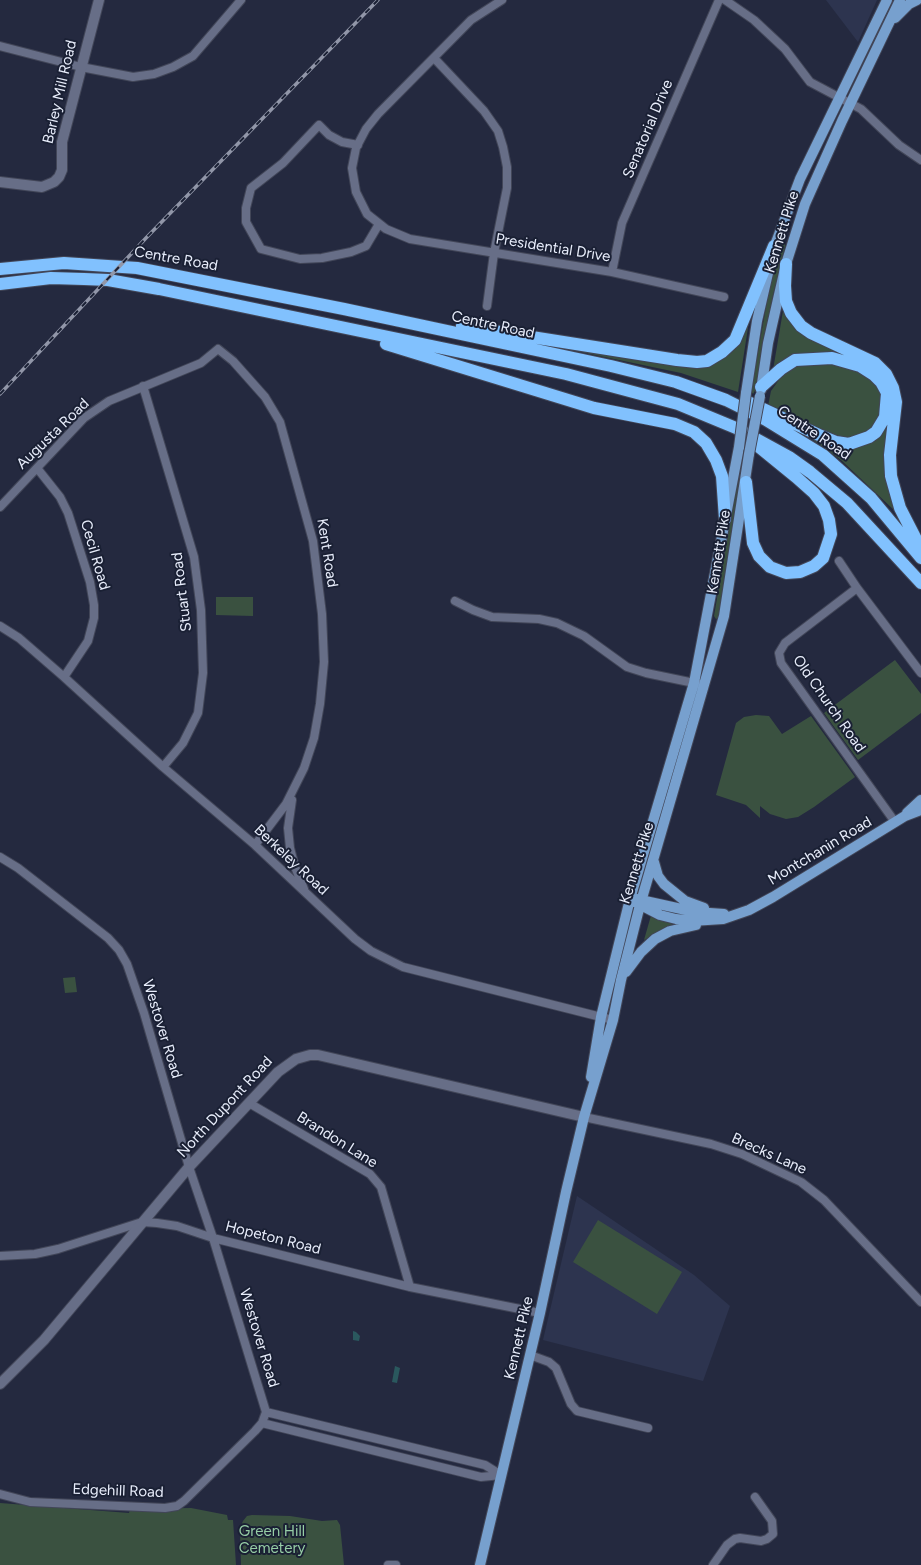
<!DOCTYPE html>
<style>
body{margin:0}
canvas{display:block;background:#24293f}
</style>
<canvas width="921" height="1565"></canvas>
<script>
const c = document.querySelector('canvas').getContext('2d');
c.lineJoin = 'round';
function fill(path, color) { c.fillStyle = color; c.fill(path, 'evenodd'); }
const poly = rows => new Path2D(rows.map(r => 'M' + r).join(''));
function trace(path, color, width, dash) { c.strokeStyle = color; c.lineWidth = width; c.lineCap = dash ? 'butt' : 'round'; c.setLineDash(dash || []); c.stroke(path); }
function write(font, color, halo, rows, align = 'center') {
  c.font = font + ' Figtree,sans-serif'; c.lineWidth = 4; c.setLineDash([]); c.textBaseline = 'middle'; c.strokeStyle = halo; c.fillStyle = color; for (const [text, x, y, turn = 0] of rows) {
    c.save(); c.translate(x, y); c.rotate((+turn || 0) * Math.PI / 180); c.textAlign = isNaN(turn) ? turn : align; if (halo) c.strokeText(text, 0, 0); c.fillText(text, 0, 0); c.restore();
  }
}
fill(poly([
 [826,0,877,0,858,42],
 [577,1196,694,1275,730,1306,703,1381,543,1340]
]), '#2d344f');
fill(poly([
 [785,240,785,246,773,295,756,389,753,394,751,391,768,296,781,242],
 [784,305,792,318,853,359,838,356,773,370],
 [749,321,738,392,681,373,538,343,709,363],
 [831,363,865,374,881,390,882,410,875,425,866,434,843,440,768,406,771,391,786,370,799,364],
 [888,418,895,511,841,460,805,434,843,447],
 [746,450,719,618,716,619,714,616,741,458,742,452],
 [216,597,253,597,253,616,216,615],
 [895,660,921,694,921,713,858,760,824,713],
 [756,715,769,716,782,734,811,716,855,777,814,807,798,817,786,819,770,814,760,806,760,818,746,805,716,795,736,723,744,717],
 [651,916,673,924,644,940,650,919],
 [75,977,77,992,65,993,63,978],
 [598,1220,682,1272,657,1314,573,1262],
 [0,1503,129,1513,130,1509,191,1508,227,1515,228,1520,233,1520,236,1565,0,1565],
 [252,1515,290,1516,322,1521,337,1520,340,1525,344,1565,241,1565,240,1528,243,1521,247,1516]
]), '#3a5140');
fill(poly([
 [353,1331,356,1332,360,1336,359,1341,353,1340],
 [395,1366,400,1368,397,1383,392,1382]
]), '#2a585e');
const street = poly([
 [502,0,471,20,378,114,366,129,356,148,352,168,356,192,367,214,386,229,410,239,612,272,724,297],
 [725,0,754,20,785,49,810,82,861,109,899,145,921,160],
 [0,46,81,67,133,77,154,74,173,67,193,56,241,0],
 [434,58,484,111,498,131,503,147,507,167,507,188,494,253,487,306],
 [358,145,342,142,329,135,319,125,283,163,251,188,246,208,246,222,261,249,300,259,322,258,351,252,366,246,379,224],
 [612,272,622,223,719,0],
 [143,386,194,557,201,610,203,673,198,713,183,743,163,767],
 [37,468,60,497,68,513,90,582,94,605,94,618,88,641,64,677],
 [0,507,84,418,109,401,201,363,218,349,233,361,265,397,280,422,313,541,322,614,324,662,320,704,314,738,304,768,286,804,255,845],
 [839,561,857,588],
 [455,601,473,610,492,617,539,619,557,623,584,636,627,667,646,673,699,684],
 [0,626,19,638,64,677,163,767,255,845,355,939,371,951,403,967,613,1020],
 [292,800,288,828,290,848,295,867,304,889],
 [895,822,781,663,779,653,785,643,857,588,921,673],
 [0,857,18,868,108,938,119,950,127,964,144,1013,189,1167,213,1238,266,1412,262,1423,255,1431,184,1501,177,1506,165,1508,30,1502,0,1494],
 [249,1103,370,1174,381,1187,410,1287],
 [584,1117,711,1144,742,1154,801,1182,824,1200,921,1302],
 [0,1256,35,1254,58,1249,142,1222,157,1223,177,1226,213,1238,410,1287,540,1313],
 [530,1355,549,1362,556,1368,571,1404,577,1411,648,1428],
 [266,1412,485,1465,501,1475],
 [262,1423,481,1477,501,1475],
 [388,1565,396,1565],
 [713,1565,727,1545,735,1539,740,1538,761,1541,767,1539,773,1534,772,1521,755,1497]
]);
const secondary = poly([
 [0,182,42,187,54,182,59,177,62,170,62,142,99,0],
 [0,1384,44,1340,189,1167,278,1072,296,1059,310,1055,318,1055,584,1117]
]);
const primary = poly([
 [895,18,909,4,917,0],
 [772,253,800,179,887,0],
 [761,390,768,343,786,264,805,204,842,121,900,0],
 [746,393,757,321,769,269],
 [907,813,921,800],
 [654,862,658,876,664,884,685,901,704,908],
 [636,899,695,912,724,914],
 [635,902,660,915,676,919,692,921,723,919,749,910,773,897,905,816,921,810],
 [626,972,641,952,655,939,670,931,696,925],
 [591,1077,601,1017,630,899,694,683,739,447],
 [480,1565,540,1313,566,1192,584,1117,613,1020,621,980,640,905,724,616,749,454]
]);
const highway = poly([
 [786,264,785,286,786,301,791,313,801,326,811,333,875,363,886,374,893,388,896,402,890,455,891,476,900,508,921,549],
 [0,269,64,263,137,268,344,309,611,366,676,382,726,400,766,420,823,455,871,498,921,558],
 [0,284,51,278,84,279,108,280,159,289,566,374,678,404,736,428,789,457,810,472,847,503,921,583],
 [462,326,677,360,697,362,707,361,722,352,735,340,774,246],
 [386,344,594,408,675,424,694,432,706,443,716,460,722,476,725,519],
 [748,402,819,435,836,442,849,444,869,437,876,432,885,417,887,393,881,382,874,375,860,366,832,358,795,360,781,369,761,387],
 [746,482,753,543,759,556,770,567,786,573,800,572,814,566,823,558,831,534,829,520,824,506,814,493,796,477,758,446]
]);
trace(street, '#424658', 10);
trace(secondary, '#424658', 12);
trace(primary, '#424658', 12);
trace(highway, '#424658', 14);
trace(street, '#676e87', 8);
trace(secondary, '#676e87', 10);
trace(primary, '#77a0ce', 10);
trace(highway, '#81c1fe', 12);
const rail = poly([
 [0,394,146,238,378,0]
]);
trace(rail, '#9196a8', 3.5);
trace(rail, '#1a2034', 2, [6]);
const primaryBridge = poly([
 [739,447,746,393],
 [749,454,760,396]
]);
trace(primaryBridge, '#424658', 12, []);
trace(primaryBridge, '#77a0ce', 10);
write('15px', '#e8edfb', '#1a2034', [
 ["Barley Mill Road",60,92,-77],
 ["Senatorial Drive",648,129,-67],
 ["Kennett Pike",782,232,-73],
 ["Presidential Drive",553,248,9],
 ["Centre Road",176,259,10],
 ["Centre Road",493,325,12],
 ["Centre Road",814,433,34],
 ["Augusta Road",53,434,-44],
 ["Kennett Pike",719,552,-81],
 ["Kent Road",327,553,81],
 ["Cecil Road",95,555,74],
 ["Stuart Road",182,592,-97],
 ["Old Church Road",829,704,55],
 ["Montchanin Road",820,851,-31],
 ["Berkeley Road",291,860,43],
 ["Kennett Pike",637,863,-73],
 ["Westover Road",162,1029,73],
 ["North Dupont Road",225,1107,-47],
 ["Brandon Lane",337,1140,32],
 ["Brecks Lane",769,1154,24],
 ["Hopeton Road",273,1238,14],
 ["Westover Road",259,1338,73],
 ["Kennett Pike",519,1338,-77],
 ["Edgehill Road",118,1491,2]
]);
write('15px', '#96cda5', '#1a2034', [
 ["Green Hill",272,1532],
 ["Cemetery",272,1549]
]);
</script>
